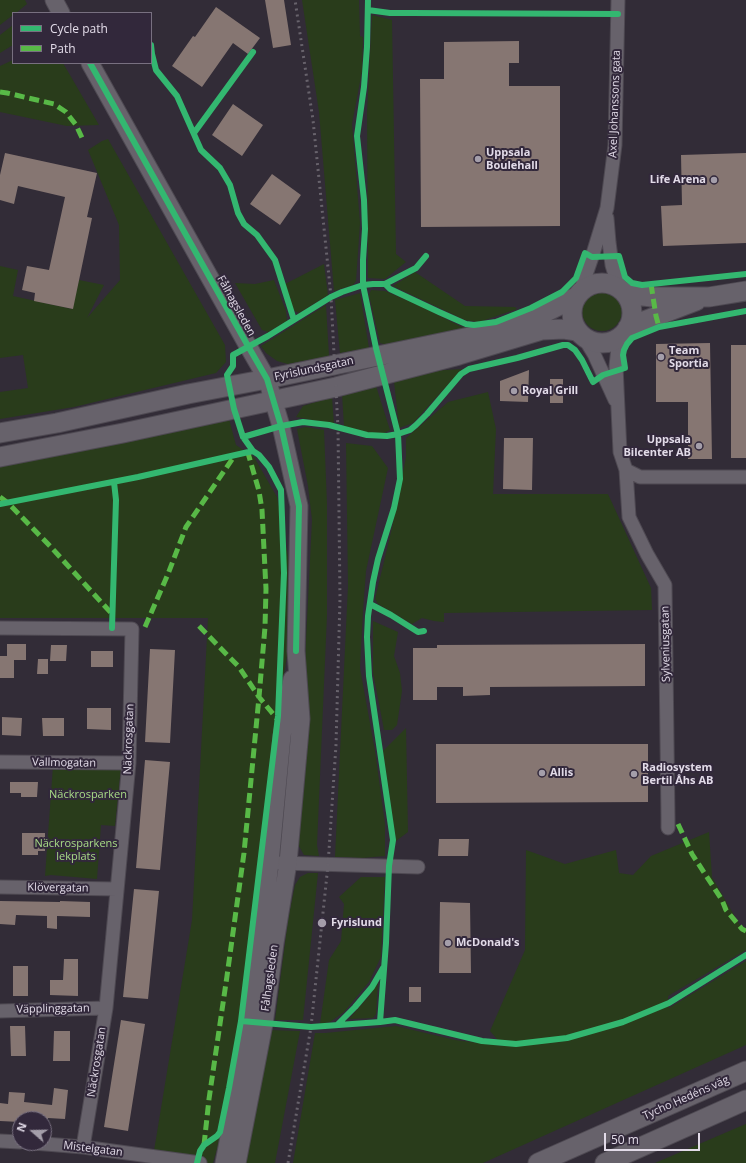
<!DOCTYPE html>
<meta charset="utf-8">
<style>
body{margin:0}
#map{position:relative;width:746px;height:1163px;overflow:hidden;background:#322c37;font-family:"Open Sans",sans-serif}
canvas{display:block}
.legend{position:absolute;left:12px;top:12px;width:140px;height:52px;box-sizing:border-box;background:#32283b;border:1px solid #787080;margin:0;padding:5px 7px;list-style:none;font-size:12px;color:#e2dbe8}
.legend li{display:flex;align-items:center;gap:8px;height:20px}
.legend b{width:20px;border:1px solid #787080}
.north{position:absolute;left:12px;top:1111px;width:40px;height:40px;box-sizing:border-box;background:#32283b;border:1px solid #787080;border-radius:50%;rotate:290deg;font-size:11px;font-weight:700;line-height:16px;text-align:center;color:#e2dbe8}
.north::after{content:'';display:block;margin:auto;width:14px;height:18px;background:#a49eaa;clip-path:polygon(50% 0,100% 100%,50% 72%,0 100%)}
.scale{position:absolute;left:604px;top:1133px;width:96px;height:18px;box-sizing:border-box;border:2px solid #e2dbe8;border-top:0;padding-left:5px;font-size:12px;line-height:14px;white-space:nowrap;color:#e2dbe8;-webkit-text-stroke:3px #32283b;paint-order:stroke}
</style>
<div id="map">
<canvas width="746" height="1163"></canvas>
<ul class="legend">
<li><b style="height:5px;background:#33b770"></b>Cycle path</li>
<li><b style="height:5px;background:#58b947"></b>Path</li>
</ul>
<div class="north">N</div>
<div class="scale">50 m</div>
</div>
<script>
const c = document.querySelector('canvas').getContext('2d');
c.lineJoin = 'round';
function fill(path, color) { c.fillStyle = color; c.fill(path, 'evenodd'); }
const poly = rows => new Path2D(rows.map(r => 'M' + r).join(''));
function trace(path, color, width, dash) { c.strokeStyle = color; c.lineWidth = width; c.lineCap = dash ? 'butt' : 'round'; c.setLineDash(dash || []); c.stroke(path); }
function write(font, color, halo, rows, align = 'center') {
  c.font = font + ' "Open Sans",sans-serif'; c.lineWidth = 4; c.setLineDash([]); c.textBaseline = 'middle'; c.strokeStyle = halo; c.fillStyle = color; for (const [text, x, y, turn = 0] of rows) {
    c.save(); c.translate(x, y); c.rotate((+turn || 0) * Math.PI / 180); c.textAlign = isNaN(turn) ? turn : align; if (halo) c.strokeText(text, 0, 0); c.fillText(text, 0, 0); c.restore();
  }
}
fill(poly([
 [0,0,25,0,27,4,16,13,13,13,13,15,0,25],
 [302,0,359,0,360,36,363,37,362,71,352,124,360,223,356,281,353,285,334,291,319,112],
 [372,15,392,20,396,254,406,262,385,279,368,278,367,113],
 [13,25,13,45,0,53,0,35],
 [13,60,13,63,63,63,99,125,67,126,0,112,0,66],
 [108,139,225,345,226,362,216,373,74,407,0,419,0,392,28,388,23,355,0,358,0,266,18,270,13,296,72,309,79,280,104,285,87,318,120,280,119,225,88,150,102,141],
 [324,264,328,295,299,313,293,310,285,284],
 [415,272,465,306,515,307,517,309,479,322,465,320,393,286],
 [274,280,286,311,287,321,268,332,262,330,235,283,255,284],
 [371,290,385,291,418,305,462,327,480,329,392,346,380,343,369,295],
 '582 311a20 20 0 1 1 40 0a20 20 0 1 1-40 0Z',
 [360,293,369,348,340,353,335,300],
 [326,305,329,356,288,364,277,361,266,353,261,346],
 [462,369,413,423,399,428,394,381,430,371],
 [376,386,390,430,384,433,369,433,344,426,342,394],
 [488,392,496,429,493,494,608,494,651,588,652,610,444,613,444,622,434,621,422,618,412,624,378,604,375,599,392,528,406,457,406,438,448,402],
 [332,397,334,424,296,417,303,406],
 [229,419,236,445,254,457,277,497,291,572,288,650,274,735,262,862,243,1021,221,1135,213,1163,152,1163,192,920,208,618,0,618,0,465],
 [306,427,324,430,327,504,327,615,317,845,319,856,304,855,296,841,312,520,308,486,297,429],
 [346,443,372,446,388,468,366,571,363,611,360,668,375,751,385,824,385,856,362,858,335,857,348,586],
 [373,621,398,632,394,656,400,673,402,691,397,725,392,730,384,730,373,672],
 [406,728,408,832,396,841,383,751],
 [53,766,121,767,115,826,101,825,97,879,51,875,45,876],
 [709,832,712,877,741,927,746,929,746,950,668,996,669,1008,746,961,746,1045,483,1163,293,1163,315,1033,325,1033,396,1026,455,1040,503,1046,490,1031,525,950,526,850,565,864,616,850,619,873,633,875,651,856],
 [308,873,318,873,303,1020,275,1020,288,920,295,885,300,877],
 [361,877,385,877,381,957,369,982,344,1012,330,1022,320,1024,329,960,341,941,344,904,339,897],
 [378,982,376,1014,373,1018,349,1019,370,995],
 [268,1030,300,1031,275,1163,245,1163],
 [746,1124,746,1163,655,1163,741,1126]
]), '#293c1b');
fill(poly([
 [265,0,284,0,291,45,273,48],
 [216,7,260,38,248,54,233,43,202,87,172,66,193,36,195,37],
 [519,41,519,63,509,63,509,86,560,86,560,226,421,227,420,79,444,79,444,42],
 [233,104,263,125,242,156,212,135],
 [5,153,97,173,87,217,92,218,73,309,34,301,35,293,22,290,27,266,49,270,65,197,18,186,14,204,0,200,0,175],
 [746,153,746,243,663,246,661,206,682,205,681,155],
 [272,174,301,195,280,225,250,204],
 [710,343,712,459,688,459,688,402,656,402,656,344],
 [731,345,746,345,746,458,731,458],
 [529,370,528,402,500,401,500,381],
 [550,379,563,379,563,403,550,403],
 [504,438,533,438,532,490,503,489],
 [7,644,26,644,26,660,14,660,14,678,0,678,0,656,7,656],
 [645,644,645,686,490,687,490,695,463,696,463,687,437,687,437,700,413,700,413,648,437,648,437,645],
 [51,645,67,645,66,661,50,661],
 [150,649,175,650,170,743,145,742],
 [91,651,113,651,113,667,91,667],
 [38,659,48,659,48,674,37,674],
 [87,708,111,708,111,730,87,729],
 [2,717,22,718,21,736,2,735],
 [42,718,64,718,64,736,43,736],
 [436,744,648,744,648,802,436,803],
 [145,760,170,762,160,870,136,868],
 [10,782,38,782,37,797,21,797,21,793,10,793],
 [22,833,45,833,45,851,38,851,38,855,22,855],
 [439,839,469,839,468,856,438,856],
 [134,889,159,891,148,999,123,997],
 [0,901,60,902,60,901,90,902,90,917,57,916,57,929,47,928,47,916,16,915,15,925,0,924],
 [440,902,470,903,471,973,439,973],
 [64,959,78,959,78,996,50,995,50,980,63,980],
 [13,966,28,966,28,996,13,996],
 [409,987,421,987,421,1002,409,1002],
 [121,1020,145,1024,128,1131,104,1127],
 [10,1026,25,1026,26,1056,11,1056],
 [54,1031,70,1031,70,1061,53,1061],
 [54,1088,68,1090,65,1119,48,1118,48,1119,20,1119,20,1122,0,1121,0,1103,8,1104,9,1092,25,1093,24,1102,52,1105]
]), '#867672');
const minor = poly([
 [607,218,609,242,612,265,619,288],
 [580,292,592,257,607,208,615,145,618,0],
 [583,336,594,354,615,400],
 [619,338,616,366,620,452,626,470,640,477,746,477],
 [626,470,629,517,647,554,665,585,668,818,668,828],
 [0,628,132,629,129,763,106,1008,83,1147],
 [0,762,129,763],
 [280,863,418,867],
 [0,887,117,889],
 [0,1011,106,1008],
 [0,1141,20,1142],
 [33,1143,83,1147,200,1163]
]);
const tertiary = poly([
 [54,0,61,13],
 [90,63,248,346,267,379,281,426,299,506,296,651,301,719,288,863,275,943,264,1024,237,1163],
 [224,1163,251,1022,270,863,282,736,292,679]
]);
const secondary = poly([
 '572 313a30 30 0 1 1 60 0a30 30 0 1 1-60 0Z',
 [625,294,652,297,709,297,746,291],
 [628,327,696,301],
 [0,433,57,423,188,394,267,379,479,335,536,317,576,297],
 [0,457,123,433,336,387,459,355,542,330,564,329,577,331],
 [538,1163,746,1071],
 [605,1163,746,1100]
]);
trace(minor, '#4e4952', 15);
trace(tertiary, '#4e4952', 19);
trace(secondary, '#4e4952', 21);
trace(minor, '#67626b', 13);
trace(tertiary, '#67626b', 17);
trace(secondary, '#67626b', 19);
trace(poly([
 [288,1163,311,1027,328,865,336,745,340,599,338,428,331,297,313,120,295,0]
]), '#68636c', 3, [2, 4]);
trace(poly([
 [0,92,7,93,54,104,66,112,76,125,84,142],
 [651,284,656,316,659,327],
 [0,497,8,503,50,546,112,614],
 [199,626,239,667,259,697,278,720],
 [145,627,168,574,186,527,235,455],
 [678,824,692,854,722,900,726,910,742,929,746,931],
 [204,1145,209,1099,227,976,244,853,259,697,265,627,266,589,262,510,259,491,248,453]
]), '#58b947', 5, [10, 5]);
trace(poly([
 [368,10,390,13,411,13,618,14],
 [151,45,152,54,156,70,177,96,201,150,220,168,230,185,238,213,244,224,257,235,275,260,294,320],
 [90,63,248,346,267,379,281,426,299,506,296,651],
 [194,133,253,52],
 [385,284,416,268,426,256],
 [243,437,281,426,303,422,329,425,367,435,387,436,398,434,376,348,363,285,363,260,365,229,364,200,357,136,364,87,367,47,368,0],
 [0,504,138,477,253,451],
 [370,604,391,615,418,632,424,631],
 [112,628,116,500,114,482],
 [241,1021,311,1027,380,1022,395,1020,482,1041,516,1044,567,1038,623,1022,669,1003,746,955],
 [380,1022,386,943,389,866,393,840,369,676,367,637,368,616,373,582,378,559,394,508,400,479,398,434,410,430,416,425,427,414,461,374,469,369,517,358,563,345,568,345,575,350,582,360,593,382,603,375,625,368,623,355,624,350,627,344,632,338,659,327,746,311],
 [337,1025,355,1007,372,987,383,968],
 [197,1163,200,1151,204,1145,217,1136,220,1132,229,1088,241,1021,278,716,284,573,281,490,269,467,259,455,253,451,243,437,234,409,227,375,233,366,233,355,268,336,331,297,342,292,363,285,373,284,385,284,390,289,439,312,466,324,474,325,496,322,531,308,562,292,576,278,585,253,592,257,619,256,625,277,632,283,642,285,746,274]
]), '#33b770', 6);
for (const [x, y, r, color] of [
 [478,159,4,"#a49eaa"],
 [714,180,4,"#a49eaa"],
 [661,357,4,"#a49eaa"],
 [514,391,4,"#a49eaa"],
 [699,446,4,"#a49eaa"],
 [542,773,4,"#a49eaa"],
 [634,774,4,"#a49eaa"],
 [322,923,5,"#a49eaa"],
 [448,943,4,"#a49eaa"]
]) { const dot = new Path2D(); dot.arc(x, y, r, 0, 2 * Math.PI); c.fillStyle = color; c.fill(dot); trace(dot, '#32283b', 1.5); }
write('11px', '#e2dbe8', '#32283b', [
 ["Axel Johanssons gata",615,104,-88],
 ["Fålhagsleden",236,306,61],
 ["Fyrislundsgatan",314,369,-12],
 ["Sylveniusgatan",666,644,-91],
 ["Näckrosgatan",129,739,-88],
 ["Vallmogatan",64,763,1],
 ["Klövergatan",58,888,1],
 ["Fålhagsleden",270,978,-82],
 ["Väpplinggatan",53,1009,-1],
 ["Näckrosgatan",97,1062,-81],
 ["Tycho Hedéns väg",686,1098,-24],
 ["Mistelgatan",93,1149,7]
]);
write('bold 11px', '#e2dbe8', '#32283b', [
 ["Uppsala",486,153],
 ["Boulehall",486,166],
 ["Life Arena",706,180,"right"],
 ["Team",669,351],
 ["Sportia",669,364],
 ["Royal Grill",522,391],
 ["Uppsala",691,440,"right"],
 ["Bilcenter AB",691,453,"right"],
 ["Radiosystem",642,768],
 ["Bertil Åhs AB",642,781],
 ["Allis",550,773],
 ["Fyrislund",331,923],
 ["McDonald's",456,943]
], 'left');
write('11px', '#a8dc86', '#32283b', [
 ["Näckrosparken",88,795],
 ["Näckrosparkens",76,844],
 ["lekplats",76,857]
]);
</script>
